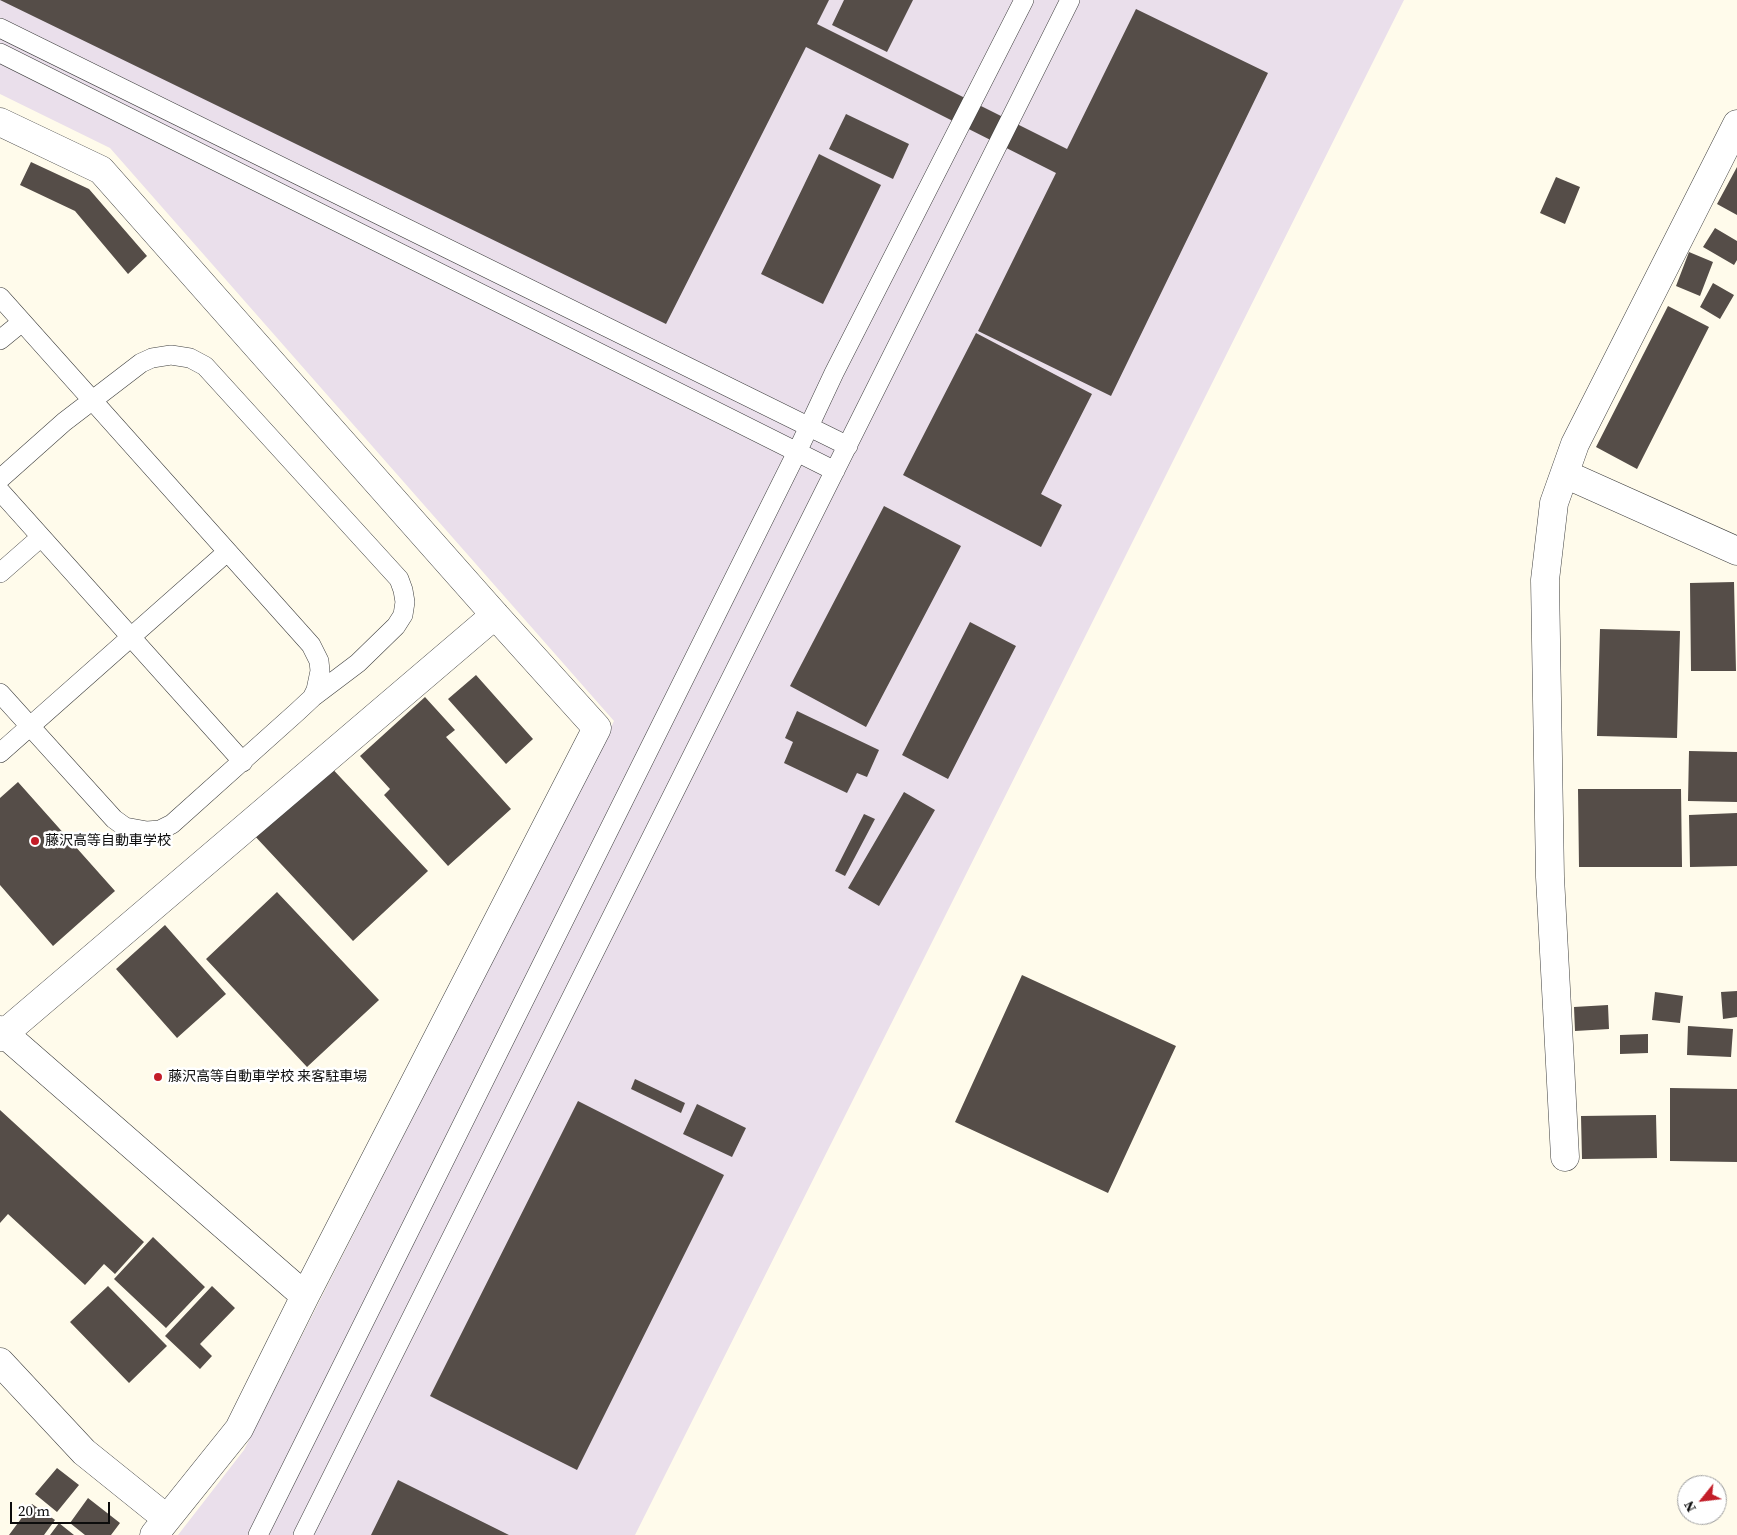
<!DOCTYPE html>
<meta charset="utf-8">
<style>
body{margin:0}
#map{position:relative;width:1737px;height:1535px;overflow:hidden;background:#fffbeb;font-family:"Source Serif 4",serif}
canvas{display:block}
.north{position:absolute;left:1677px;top:1475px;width:50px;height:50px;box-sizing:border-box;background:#fff;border:1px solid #9e9e9e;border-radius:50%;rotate:241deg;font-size:14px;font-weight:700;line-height:20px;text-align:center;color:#0c0c0c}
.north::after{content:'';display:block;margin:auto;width:18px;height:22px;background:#c31d28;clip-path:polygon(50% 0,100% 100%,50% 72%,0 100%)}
.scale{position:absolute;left:10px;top:1502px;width:100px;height:22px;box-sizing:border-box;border:2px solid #0c0c0c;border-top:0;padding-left:6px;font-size:15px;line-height:18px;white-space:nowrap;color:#0c0c0c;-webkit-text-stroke:4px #fff;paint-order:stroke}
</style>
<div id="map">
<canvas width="1737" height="1535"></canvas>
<div class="north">N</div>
<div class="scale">20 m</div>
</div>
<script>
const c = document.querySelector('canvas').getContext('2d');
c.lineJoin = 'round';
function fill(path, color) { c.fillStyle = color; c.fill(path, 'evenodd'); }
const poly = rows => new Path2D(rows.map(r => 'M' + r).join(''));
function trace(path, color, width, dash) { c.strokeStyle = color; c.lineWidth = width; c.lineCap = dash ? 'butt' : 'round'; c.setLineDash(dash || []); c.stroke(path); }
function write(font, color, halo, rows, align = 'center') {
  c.font = font + ' "Source Serif 4","Noto Sans JP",serif'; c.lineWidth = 5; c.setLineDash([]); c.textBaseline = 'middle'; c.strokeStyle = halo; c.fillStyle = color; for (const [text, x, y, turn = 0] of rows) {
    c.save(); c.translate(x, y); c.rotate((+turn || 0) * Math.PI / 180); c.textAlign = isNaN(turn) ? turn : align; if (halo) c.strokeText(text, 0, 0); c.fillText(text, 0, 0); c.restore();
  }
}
fill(poly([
 [0,0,1404,0,635,1535,178,1535,244,1450,614,721,110,148,0,94]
]), '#eadfeb');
fill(poly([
 [0,0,829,0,817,24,1067,149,1136,9,1268,73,1111,396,978,331,1056,173,806,47,666,324],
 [844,0,913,0,887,52,832,25],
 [846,114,909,144,893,179,829,149],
 [819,154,881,185,823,304,761,274],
 [31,162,89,189,147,256,128,274,75,211,20,185],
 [1737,167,1737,215,1717,204],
 [1556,177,1580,187,1565,224,1540,213],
 [1715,228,1737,241,1737,260,1734,265,1703,247],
 [1689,252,1713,262,1700,296,1676,286],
 [1713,283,1734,295,1720,319,1700,307],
 [1668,306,1709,327,1637,469,1596,447],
 [976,333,1092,394,1041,494,1062,505,1041,547,903,475],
 [884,506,961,546,866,727,790,686],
 [1734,582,1736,671,1691,671,1690,583],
 [970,622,1016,646,948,779,902,755],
 [1600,629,1680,631,1677,738,1597,736],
 [476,675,533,739,506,764,448,699],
 [425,697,455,730,446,737,511,809,448,866,384,795,390,789,360,756],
 [797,711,879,750,867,777,857,773,847,793,784,763,793,742,785,738],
 [1689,751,1737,752,1737,802,1688,801],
 [327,763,428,871,353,941,252,833],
 [18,782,115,891,53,946,0,885,0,798],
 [1578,789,1681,789,1682,867,1579,867],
 [904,792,935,810,879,906,848,888],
 [1737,813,1737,866,1690,867,1689,815],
 [864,814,875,819,845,876,835,871],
 [277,892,379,1000,307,1067,206,959],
 [165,925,226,994,177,1038,116,969],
 [1022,975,1176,1046,1108,1193,955,1122],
 [1737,991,1737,1017,1723,1019,1721,992],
 [1655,992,1683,996,1680,1023,1652,1020],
 [1608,1005,1609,1029,1575,1031,1574,1007],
 [1688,1026,1733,1029,1731,1057,1687,1055],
 [1648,1034,1648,1053,1620,1054,1620,1035],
 [635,1079,685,1103,681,1113,631,1089],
 [1670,1088,1737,1089,1737,1162,1670,1161],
 [578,1101,724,1175,577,1470,430,1396],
 [697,1104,746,1128,732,1157,683,1134],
 [0,1110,144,1242,115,1274,104,1264,85,1285,8,1214,0,1223],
 [1656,1115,1657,1158,1582,1159,1581,1116],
 [153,1237,205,1287,166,1328,114,1279],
 [108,1286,167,1346,129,1383,70,1322],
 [212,1286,235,1308,200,1344,212,1356,200,1369,165,1336],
 [57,1468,79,1485,57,1512,35,1494],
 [398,1480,509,1535,371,1535],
 [88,1498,120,1523,111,1535,85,1535,70,1523],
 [32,1504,55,1520,44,1535,9,1535],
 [59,1523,74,1535,50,1535]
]), '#554d48');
const service = poly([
 [0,28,848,446],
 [0,53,835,471],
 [0,297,311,645,319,661,320,671,316,690,312,698,297,712,172,824,160,830,147,831,125,827,114,819,0,693],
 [0,340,22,322],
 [0,479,64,422,141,363,152,358,171,355,190,358,205,366,399,579,403,590,405,602,403,615,396,626,358,663,313,697],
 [0,491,243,762],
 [0,573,41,537],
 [0,753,227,552],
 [258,1535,797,452,834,373,1024,0],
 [303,1535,1070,0]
]);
const minor = poly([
 [0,122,101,170,495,615,597,728,305,1296,239,1429,154,1535],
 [1565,474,1737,551],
 [0,1030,305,1296],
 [0,1037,495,615],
 [1565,1157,1550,877,1545,580,1554,503,1575,444,1737,124],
 [0,1362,84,1452,166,1518]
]);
trace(service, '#3f3f3f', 20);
trace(minor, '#3f3f3f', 29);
trace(service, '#fff', 19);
trace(minor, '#fff', 28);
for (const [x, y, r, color] of [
 [35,841,5,"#c31d28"],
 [158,1077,5,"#c31d28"]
]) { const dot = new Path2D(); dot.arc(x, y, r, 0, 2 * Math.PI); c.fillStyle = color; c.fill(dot); trace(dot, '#fff', 2); }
write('14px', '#0c0c0c', '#fff', [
 ["藤沢高等自動車学校",45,841],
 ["藤沢高等自動車学校 来客駐車場",168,1077]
], 'left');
</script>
